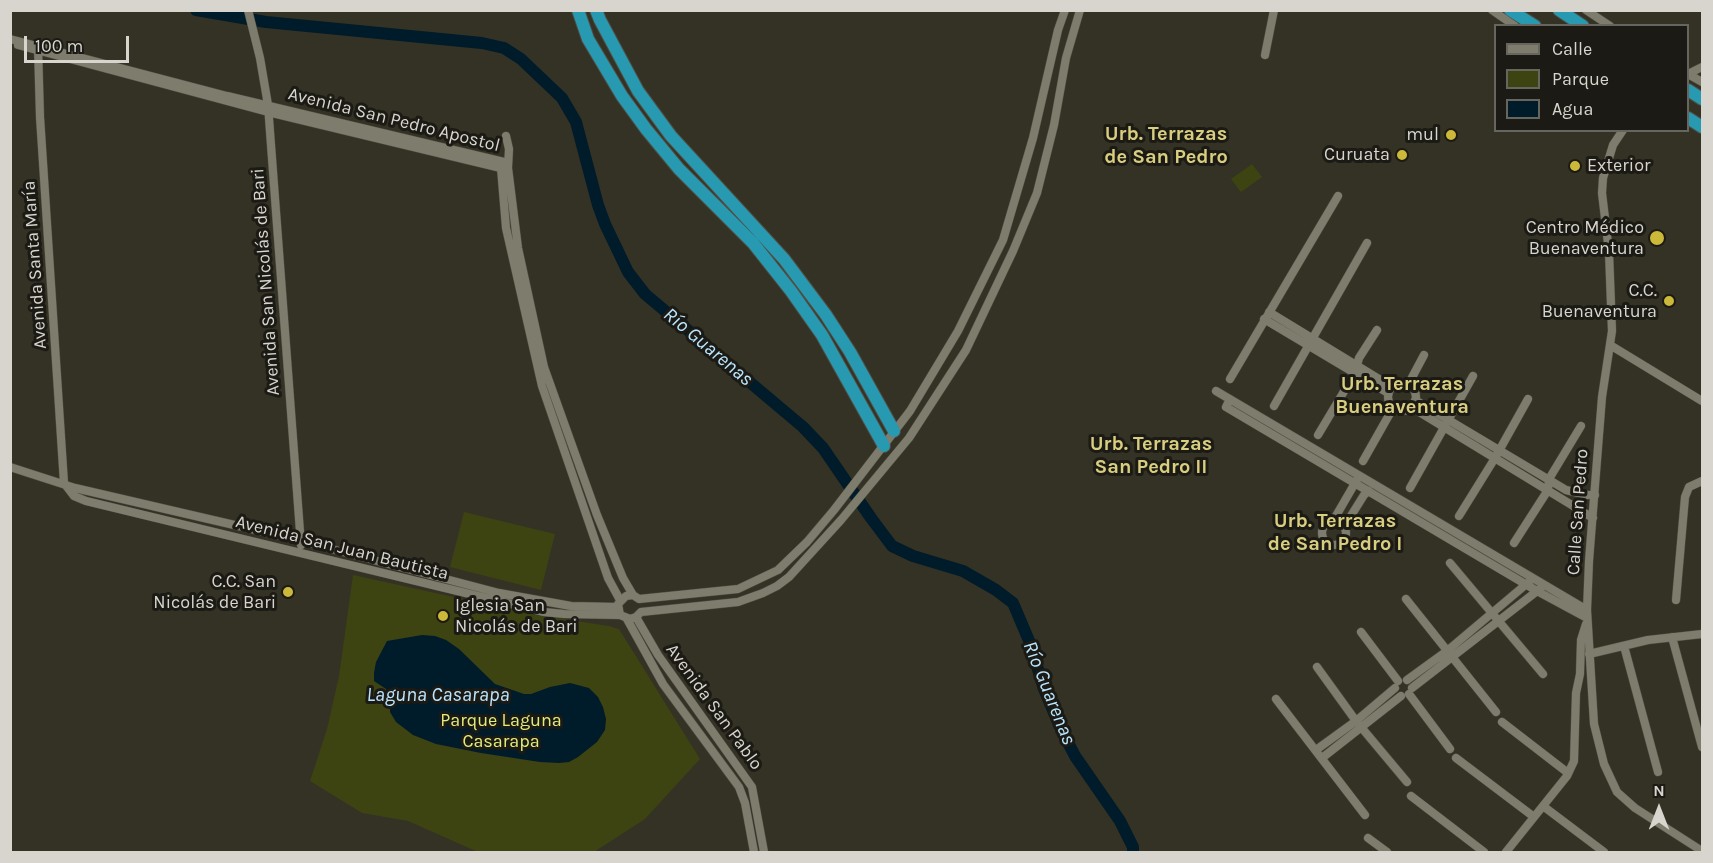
<!DOCTYPE html>
<meta charset="utf-8">
<style>
body{margin:0}
#map{position:relative;width:1713px;height:863px;overflow:hidden;background:#343225;font-family:Karla,sans-serif}
canvas{display:block}
.frame{position:absolute;inset:0;border:12px solid #d7d5cd;pointer-events:none}
.legend{position:absolute;left:1494px;top:24px;width:195px;height:108px;box-sizing:border-box;background:#1b1a14;border:2px solid #66655e;margin:0;padding:8px 10px;list-style:none;font-size:18px;color:#d7d5cd}
.legend li{display:flex;align-items:center;gap:12px;height:30px}
.legend b{width:30px;border:2px solid #66655e}
.north{position:absolute;left:1629px;top:779px;width:60px;height:60px;-webkit-text-stroke:4px #1b1a14;paint-order:stroke;rotate:0deg;font-size:16px;font-weight:700;line-height:24px;text-align:center;color:#d7d5cd}
.north::after{content:'';display:block;margin:auto;width:21px;height:27px;background:#d7d5cd;clip-path:polygon(50% 0,100% 100%,50% 72%,0 100%)}
.scale{position:absolute;left:24px;top:36px;width:105px;height:27px;box-sizing:border-box;border:3px solid #d7d5cd;border-top:0;padding-left:8px;font-size:18px;line-height:21px;white-space:nowrap;color:#d7d5cd;-webkit-text-stroke:4px #1b1a14;paint-order:stroke}
</style>
<div id="map">
<canvas width="1713" height="863"></canvas>
<div class="frame"></div>
<ul class="legend">
<li><b style="height:8px;background:#7e7c6d"></b>Calle</li>
<li><b style="height:16px;background:#3e4312"></b>Parque</li>
<li><b style="height:16px;background:#001b29"></b>Agua</li>
</ul>
<div class="north">N</div>
<div class="scale">100 m</div>
</div>
<script>
const c = document.querySelector('canvas').getContext('2d');
c.lineJoin = 'round';
function fill(path, color) { c.fillStyle = color; c.fill(path, 'evenodd'); }
const poly = rows => new Path2D(rows.map(r => 'M' + r).join(''));
function trace(path, color, width, dash) { c.strokeStyle = color; c.lineWidth = width; c.lineCap = dash ? 'butt' : 'round'; c.setLineDash(dash || []); c.stroke(path); }
function write(font, color, halo, rows, align = 'center') {
  c.font = font + ' Karla,sans-serif'; c.lineWidth = 6; c.setLineDash([]); c.textBaseline = 'middle'; c.strokeStyle = halo; c.fillStyle = color; for (const [text, x, y, turn = 0] of rows) {
    c.save(); c.translate(x, y); c.rotate((+turn || 0) * Math.PI / 180); c.textAlign = isNaN(turn) ? turn : align; if (halo) c.strokeText(text, 0, 0); c.fillText(text, 0, 0); c.restore();
  }
}
fill(poly([
 [1252,164,1262,177,1241,192,1231,179],
 [464,512,555,534,541,590,450,567],
 [353,575,536,615,609,626,619,629,700,759,645,819,594,852,478,852,408,821,362,813,310,781,327,729,339,676]
]), '#3e4312');
fill(poly([
 [422,635,435,636,446,640,459,649,495,684,524,694,531,694,550,687,570,683,589,688,598,697,603,707,606,719,605,730,597,742,578,757,569,762,559,763,540,762,481,753,436,744,413,735,396,722,390,712,390,697,386,689,374,681,374,673,376,662,387,641]
]), '#001b29');
trace(poly([
 [196,10,266,22,482,43,504,48,521,59,562,98,576,122,598,205,605,224,628,272,645,294,803,427,823,448,871,518,892,546,913,556,963,571,996,590,1013,603,1030,643,1044,689,1061,729,1075,756,1120,821,1133,847,1133,852]
]), '#001b29', 12);
const minor = poly([
 [248,10,260,58,268,105,301,545],
 [1492,10,1515,26],
 [1586,10,1610,26],
 [10,39,227,96,504,162,508,168,518,248,544,367,597,515,623,578,633,595],
 [18,45,268,112,501,168,506,228,542,386,608,578,620,600],
 [38,47,40,117,64,483],
 [1265,55,1274,10],
 [1688,74,1702,82],
 [1688,74,1702,67],
 [1623,130,1613,145,1603,178,1602,193,1609,252,1612,331,1602,397,1589,561,1587,610,1594,724,1604,764,1617,792,1635,808,1702,851],
 [506,136,509,149,508,168],
 [1269,312,1392,387],
 [1264,319,1388,393],
 [1610,345,1702,401],
 [1230,379,1338,196],
 '1388 397a14 14 0 1 1 28 0a14 14 0 1 1-28 0Z',
 [1408,385,1424,355],
 [1216,391,1587,610],
 [1230,399,1226,407,1537,591,1587,618],
 [1415,400,1566,490,1587,495,1595,495],
 [1274,406,1367,243],
 [1411,407,1593,518],
 [1318,435,1355,373,1359,358,1377,330],
 [1363,461,1393,408],
 [10,467,75,488,286,537,499,593,571,606,618,607],
 [64,483,74,496,86,501,544,612,564,614,620,615,630,619,636,617,641,612,738,602,763,593,777,586,789,577,841,520,909,438,966,350,1013,251,1037,193,1054,125,1066,58,1080,10],
 [1410,488,1473,376],
 [1459,516,1495,458,1528,399],
 [1333,521,1358,478],
 '1322 533a12 12 0 1 1 24 0a12 12 0 1 1-24 0Z',
 [1344,527,1364,495,1369,491],
 [1514,543,1548,490,1549,479,1581,426],
 [1450,563,1543,674],
 [1406,599,1496,712],
 [1676,600,1685,497,1689,487,1702,481],
 [620,615,618,604,626,596,633,595,639,599,738,589,778,570,807,542,834,510,910,411,958,331,1003,240,1033,138,1058,30,1065,10],
 [636,617,658,655,752,787,764,852],
 [627,619,663,684,739,787,745,803,754,852],
 [1361,632,1398,681],
 [1672,637,1702,747],
 [1624,646,1658,772],
 [1589,654,1648,640,1702,634],
 [1317,667,1356,721,1407,782],
 [1407,680,1447,651,1530,581],
 [1412,688,1541,588],
 [1409,694,1450,749],
 [1276,699,1365,815],
 [1502,722,1568,773],
 [1316,750,1356,721,1395,688],
 [1322,758,1401,696],
 [1456,758,1534,817],
 [1411,796,1484,852],
 [1543,806,1604,852],
 [1368,838,1387,852],
 [1506,852,1567,776,1574,761,1576,693,1580,674,1581,640,1586,624]
]);
const highway = poly([
 [578,10,588,39,622,96,646,129,679,169,753,243,791,291,822,335,884,446],
 [596,10,600,20,638,91,671,136,784,259,826,315,850,352,894,431],
 [1510,10,1535,26],
 [1559,10,1583,26],
 [1688,90,1702,99],
 [1688,118,1702,127]
]);
trace(minor, '#504e43', 9);
trace(highway, '#504e43', 14);
trace(minor, '#7e7c6d', 8);
trace(highway, '#2799b1', 12);
for (const [x, y, r, color] of [
 [1451,135,6,"#ccb939"],
 [1402,155,6,"#ccb939"],
 [1575,166,6,"#ccb939"],
 [1657,238,8,"#ccb939"],
 [1669,301,6,"#ccb939"],
 [288,592,6,"#ccb939"],
 [443,616,6,"#ccb939"]
]) { const dot = new Path2D(); dot.arc(x, y, r, 0, 2 * Math.PI); c.fillStyle = color; c.fill(dot); trace(dot, '#1b1a14', 2); }
write('18px', '#d7d5cd', '#1b1a14', [
 ["Avenida San Pedro Apostol",394,120,14],
 ["Avenida Santa María",35,265,-94],
 ["Avenida San Nicolás de Bari",266,282,-94],
 ["Calle San Pedro",1578,512,-86],
 ["Avenida San Juan Bautista",342,548,14],
 ["Avenida San Pablo",714,707,54]
]);
write('18px', '#d7d5cd', '#1b1a14', [
 ["mul",1439,135],
 ["Curuata",1390,155],
 ["Exterior",1587,166,"left"],
 ["Centro Médico",1644,228],
 ["Buenaventura",1644,249],
 ["C.C.",1657,291],
 ["Buenaventura",1657,312],
 ["C.C. San",276,582],
 ["Nicolás de Bari",276,603],
 ["Iglesia San",455,606,"left"],
 ["Nicolás de Bari",455,627,"left"]
], 'right');
write('18px', '#e2ee7b', '#1b1a14', [
 ["Parque Laguna",501,721],
 ["Casarapa",501,742]
]);
write('bold 20px', '#d9ce7f', '#1b1a14', [
 ["Urb. Terrazas",1166,134],
 ["de San Pedro",1166,157],
 ["Urb. Terrazas",1402,384],
 ["Buenaventura",1402,407],
 ["Urb. Terrazas",1151,444],
 ["San Pedro II",1151,467],
 ["Urb. Terrazas",1335,521],
 ["de San Pedro I",1335,544]
]);
write('italic 20px', '#bbe6ff', '#1b1a14', [
 ["Río Guarenas",708,347,40],
 ["Río Guarenas",1049,693,68],
 ["Laguna Casarapa",438,695]
]);
</script>
